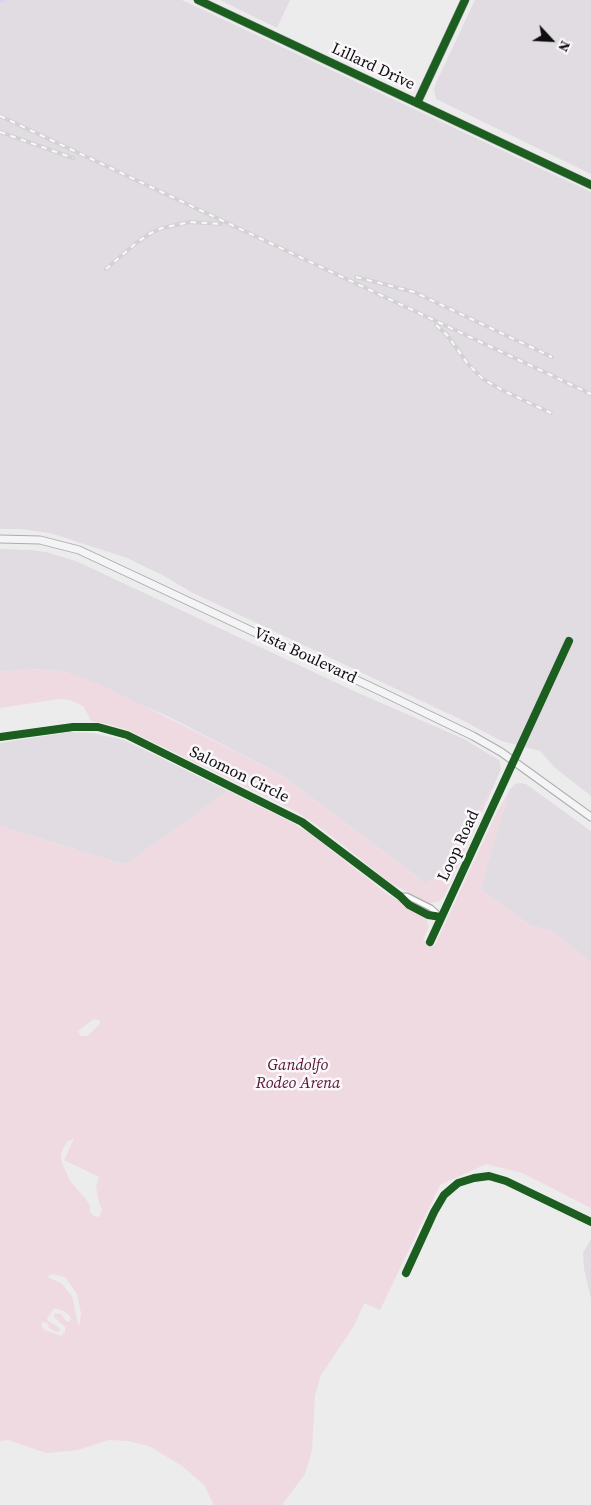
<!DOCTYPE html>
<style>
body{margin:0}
#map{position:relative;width:591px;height:1505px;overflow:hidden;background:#edeced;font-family:"Source Serif 4",serif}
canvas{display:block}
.north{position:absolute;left:526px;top:15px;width:50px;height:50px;-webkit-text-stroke:4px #fbf8fb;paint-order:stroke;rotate:115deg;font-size:14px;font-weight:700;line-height:20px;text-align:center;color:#0f0e0f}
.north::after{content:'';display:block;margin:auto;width:18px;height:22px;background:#0f0e0f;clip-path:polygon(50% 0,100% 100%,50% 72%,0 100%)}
</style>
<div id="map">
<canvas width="591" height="1505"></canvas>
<div class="north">N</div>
</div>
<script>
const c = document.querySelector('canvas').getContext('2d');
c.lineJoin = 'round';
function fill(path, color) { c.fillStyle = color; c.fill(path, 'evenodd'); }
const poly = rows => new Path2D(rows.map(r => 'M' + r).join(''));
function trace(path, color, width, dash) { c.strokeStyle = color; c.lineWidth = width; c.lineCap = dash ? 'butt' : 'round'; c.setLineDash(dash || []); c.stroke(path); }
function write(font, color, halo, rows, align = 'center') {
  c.font = font + ' "Source Serif 4",serif'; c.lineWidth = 5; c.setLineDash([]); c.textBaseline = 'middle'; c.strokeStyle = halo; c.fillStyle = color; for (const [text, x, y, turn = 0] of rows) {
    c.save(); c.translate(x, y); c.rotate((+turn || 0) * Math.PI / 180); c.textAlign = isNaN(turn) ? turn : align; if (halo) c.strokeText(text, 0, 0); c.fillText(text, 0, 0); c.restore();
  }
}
fill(poly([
 [0,0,182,0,591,192,591,796,555,768,540,751,501,741,464,721,191,592,164,576,127,558,50,533,19,529,0,529],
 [220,0,290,0,277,28],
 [475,0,591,0,591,174,436,99,434,90,435,85],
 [0,549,31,550,46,552,76,561,354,691,464,739,499,760,501,769,493,788,435,877,428,882,424,882,280,774,167,716,63,671,28,669,0,672],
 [69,732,93,733,124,740,228,791,128,863,119,863,0,826,0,743],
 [520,783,526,784,591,831,591,962,556,934,550,930,531,926,480,889,510,789,515,784],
 [591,1239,591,1299,584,1269,583,1253]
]), '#e1dce2');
fill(poly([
 [28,669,63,671,102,685,280,774,424,882,428,882,435,877,493,788,444,897,438,902,429,903,392,884,321,828,297,812,128,730,108,724,91,721,84,707,81,705,70,700,59,699,0,708,0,672],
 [510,789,480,889,531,926,550,930,556,934,591,962,591,1208,522,1173,486,1164,440,1185,380,1310,364,1303,354,1326,321,1375,315,1395,312,1450,305,1474,282,1505,214,1505,204,1485,182,1466,149,1446,128,1441,109,1440,78,1450,46,1453,8,1440,0,1441,0,826,119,863,128,863,228,791,287,820,308,832,387,894,425,916,429,926,423,940,435,945,497,812],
 [94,1019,99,1020,100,1022,99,1025,87,1036,81,1036,78,1031],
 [74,1139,64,1160,99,1177,96,1186,99,1203,102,1210,99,1217,94,1216,90,1212,90,1205,85,1198,70,1181,62,1163,61,1154,64,1147,68,1141],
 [52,1274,65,1277,77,1294,81,1313,79,1327,72,1296,61,1283,49,1278,48,1276],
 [54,1308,64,1311,71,1317,70,1321,67,1322,61,1314,55,1313,54,1317,65,1327,65,1332,61,1336,45,1330,41,1326,42,1322,48,1323,49,1328,57,1332,59,1331,60,1328,48,1321,47,1319]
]), '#efdae1');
trace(poly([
 [0,2,4,0]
]), '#d3d3f8', 2);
const street = poly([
 [0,737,73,727,98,727,127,735,302,822,400,896,409,905,428,915,441,917],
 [400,896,407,896,431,908,441,917],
 [430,942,569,641],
 [406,1273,434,1212,444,1195,458,1183,474,1178,489,1176,506,1181,591,1222]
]);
const secondary = poly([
 [198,0,591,185],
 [417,103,465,0],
 [0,539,40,540,79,550,380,691,473,736,501,752,591,817]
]);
trace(street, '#adacad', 7);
trace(secondary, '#adacad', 9);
trace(street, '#fcfcfc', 4.5);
trace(secondary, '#f4f3f5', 7);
const rail = poly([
 [0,116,591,394],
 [0,132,73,158],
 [106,269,135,244,149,234,162,228,190,222,221,224],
 [356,277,414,292,552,357],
 [436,325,447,335,468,364,483,379,504,391,551,413]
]);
trace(rail, '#d3d2d3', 4);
trace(rail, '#fbf8fb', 2, [5.5]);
trace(poly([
 [198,0,591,185],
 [417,103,465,0],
 [0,737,73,727,98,727,127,735,302,822,400,896,409,905,428,915,441,917],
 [430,942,569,641],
 [406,1273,434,1212,444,1195,458,1183,474,1178,489,1176,506,1181,591,1222]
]), '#1b5e20', 8);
write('16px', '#0f0e0f', '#fbf8fb', [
 ["Lillard Drive",373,67,25],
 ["Vista Boulevard",305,656,25],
 ["Salomon Circle",239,775,26],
 ["Loop Road",459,846,-65]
]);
write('italic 16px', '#561433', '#fbf8fb', [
 ["Gandolfo",298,1066],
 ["Rodeo Arena",298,1084]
]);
</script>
